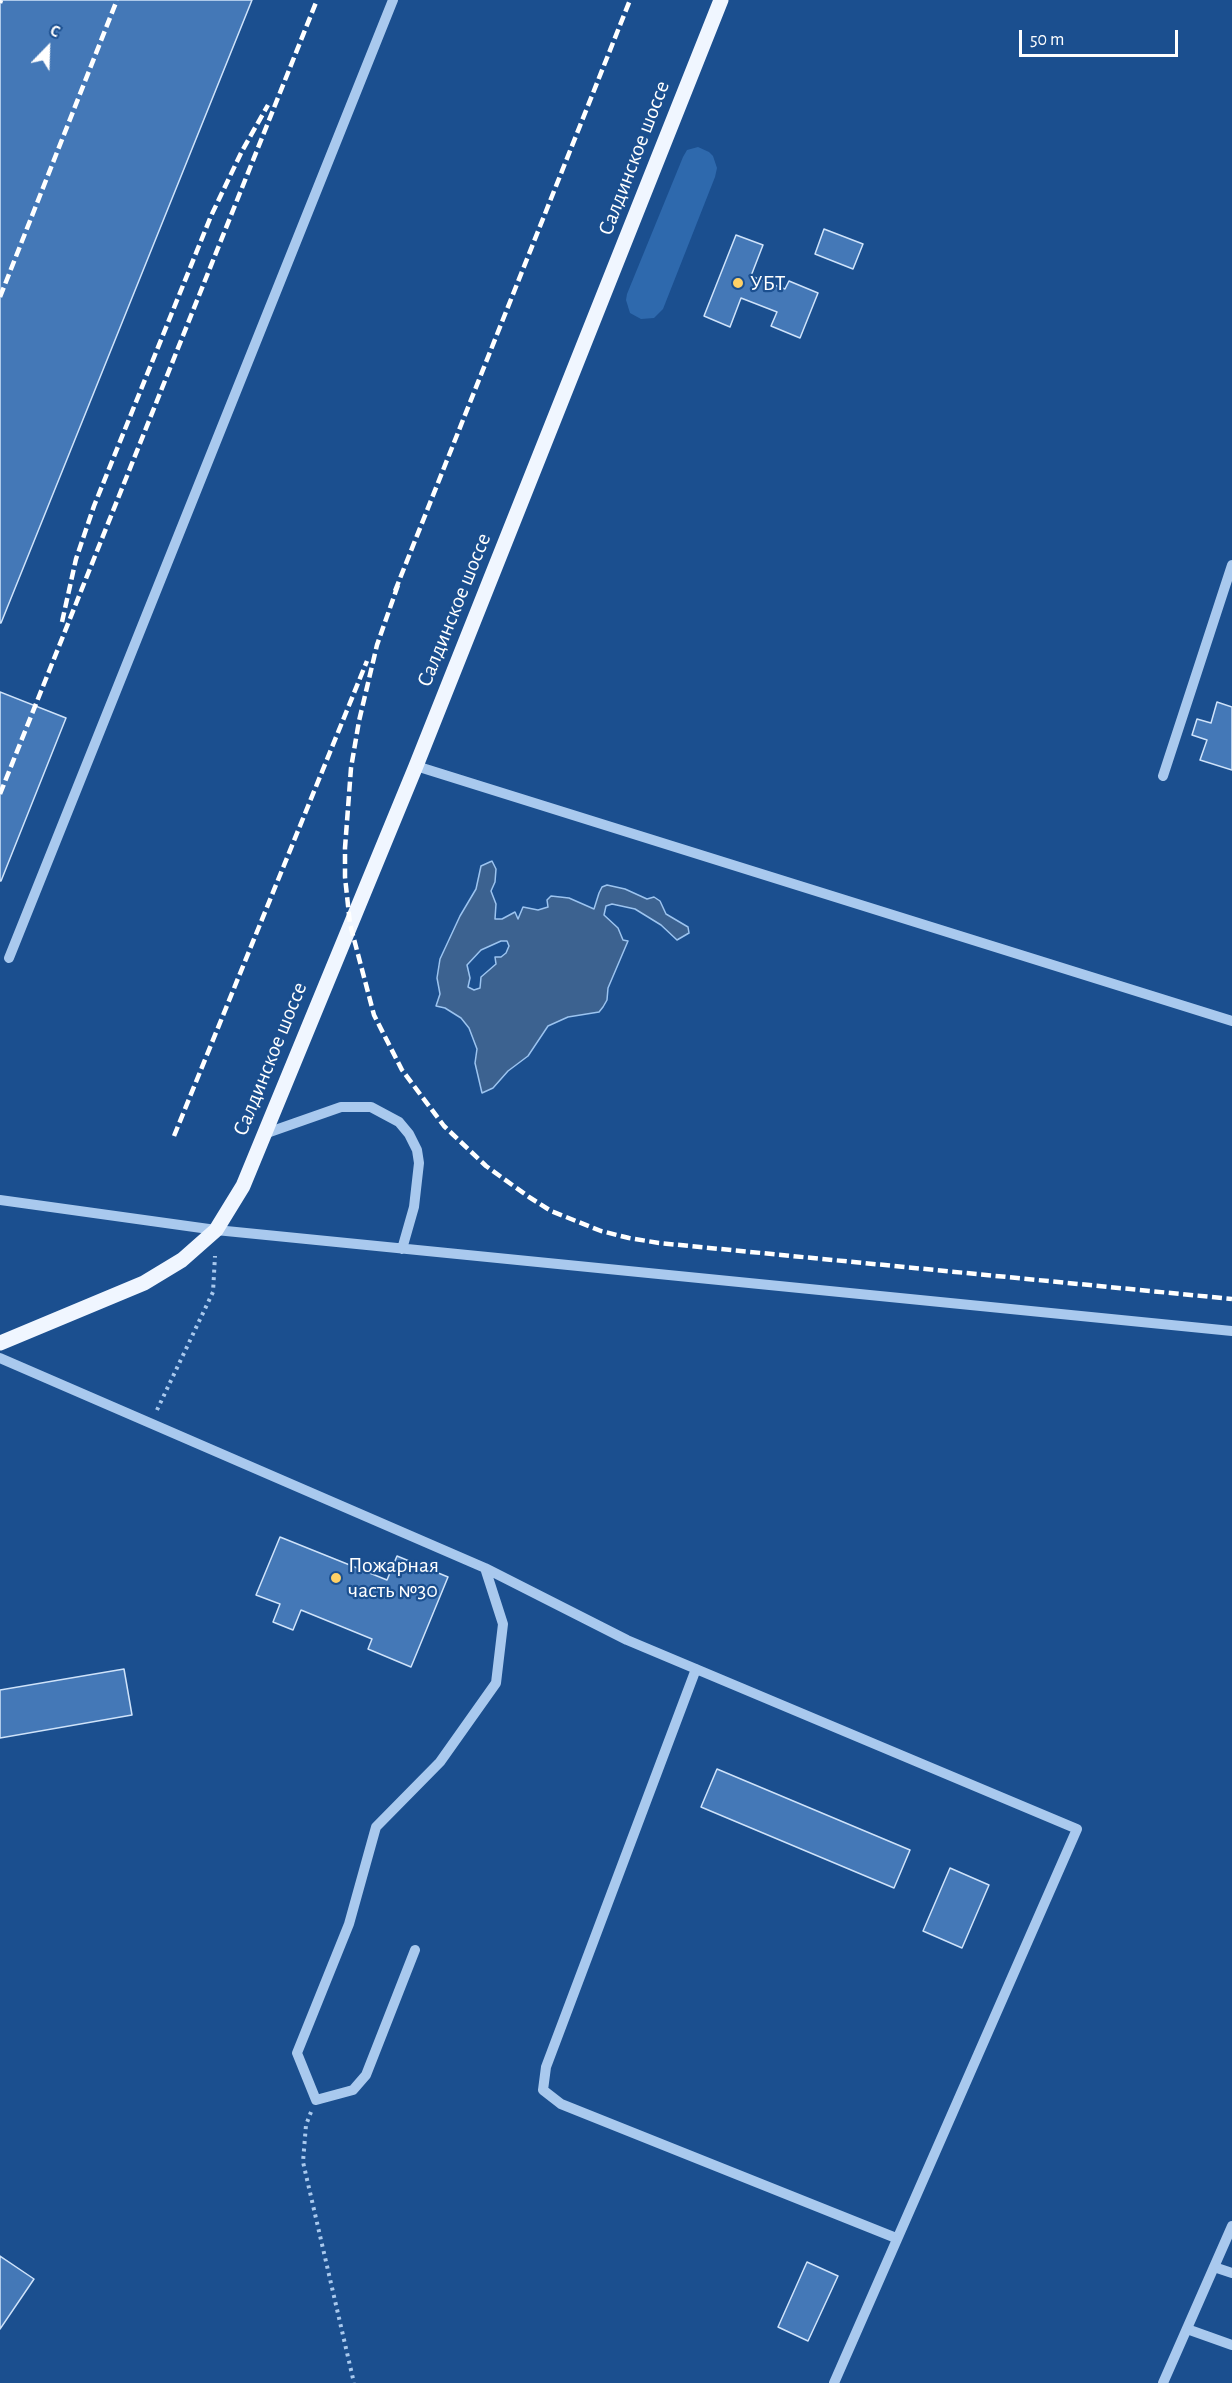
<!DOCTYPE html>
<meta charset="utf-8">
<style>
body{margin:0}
#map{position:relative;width:1232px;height:2383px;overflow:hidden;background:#1b4f8f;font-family:"Alegreya Sans",sans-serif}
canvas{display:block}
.north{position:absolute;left:18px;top:18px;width:60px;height:60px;-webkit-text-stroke:4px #1b4f8f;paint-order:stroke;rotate:23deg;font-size:16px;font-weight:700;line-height:24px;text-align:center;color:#fff}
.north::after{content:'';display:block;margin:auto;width:21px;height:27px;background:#fff;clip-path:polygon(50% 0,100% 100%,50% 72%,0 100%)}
.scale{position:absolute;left:1019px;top:30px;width:159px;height:27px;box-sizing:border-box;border:3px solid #fff;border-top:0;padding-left:8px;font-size:18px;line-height:21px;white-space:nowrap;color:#fff;-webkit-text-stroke:4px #1b4f8f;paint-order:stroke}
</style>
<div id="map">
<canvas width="1232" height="2383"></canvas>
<div class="north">С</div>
<div class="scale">50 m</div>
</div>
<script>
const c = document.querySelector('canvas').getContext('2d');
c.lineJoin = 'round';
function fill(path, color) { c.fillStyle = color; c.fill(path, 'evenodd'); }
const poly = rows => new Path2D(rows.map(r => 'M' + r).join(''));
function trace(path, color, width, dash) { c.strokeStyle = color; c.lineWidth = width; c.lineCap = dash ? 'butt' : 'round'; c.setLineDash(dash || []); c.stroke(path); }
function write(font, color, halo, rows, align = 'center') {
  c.font = font + ' "Alegreya Sans",sans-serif'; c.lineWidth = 4.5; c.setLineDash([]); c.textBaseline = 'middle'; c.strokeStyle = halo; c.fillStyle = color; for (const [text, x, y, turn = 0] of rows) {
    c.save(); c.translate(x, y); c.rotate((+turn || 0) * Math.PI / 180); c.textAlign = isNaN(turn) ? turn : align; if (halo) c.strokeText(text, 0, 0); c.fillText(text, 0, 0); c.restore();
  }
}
fill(poly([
 [698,147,709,152,713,156,717,168,715,177,663,309,654,318,641,319,630,313,626,300,627,294,683,157,687,150]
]), '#2e69ad');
const water = poly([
 [492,861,496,869,495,882,491,891,496,904,495,919,502,919,515,912,518,919,523,907,538,910,548,907,547,900,551,896,569,898,594,909,599,893,602,887,607,885,625,889,647,899,654,897,660,901,666,914,688,927,689,933,677,940,661,925,635,909,612,904,606,906,604,915,618,928,623,940,628,941,608,988,607,1000,603,1007,599,1012,568,1017,548,1026,528,1056,508,1071,493,1088,482,1093,475,1063,477,1049,469,1028,461,1018,445,1008,436,1006,440,994,437,978,440,959,460,916,476,889,481,866,492,861],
 [501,941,507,941,509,946,506,953,501,957,495,957,496,964,481,977,480,988,474,990,468,987,470,978,467,965,481,950,501,941]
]);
fill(water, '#3c6290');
trace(water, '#9cc4f0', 1.5);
const building = poly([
 [0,0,252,0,1,623,0,623,0,0],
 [824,229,863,244,853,269,815,254,824,229],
 [736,235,763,245,751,276,785,289,789,281,818,293,800,338,771,326,777,312,741,298,730,327,704,316,736,235],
 [0,692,66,718,1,881,0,881,0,692],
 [1217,702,1232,707,1232,770,1200,760,1207,740,1192,735,1197,719,1211,723,1217,702],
 [280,1537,387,1580,397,1556,448,1577,411,1667,368,1649,372,1639,301,1610,293,1630,273,1622,280,1604,256,1595,280,1537],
 [124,1669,132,1715,0,1738,0,1690,124,1669],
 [717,1769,910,1850,894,1888,701,1807,717,1769],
 [950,1868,989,1885,962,1948,923,1931,950,1868],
 [0,2256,34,2279,0,2329,0,2256],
 [807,2262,838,2276,808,2341,778,2327,807,2262]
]);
fill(building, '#4478b7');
trace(building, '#cfe3fa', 1.5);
trace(poly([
 [157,1410,213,1292,215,1256],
 [311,2112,306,2125,303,2162,354,2383]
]), '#a9c9ee', 4, [3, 4.5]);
trace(poly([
 [416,766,1232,1021],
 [1163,776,1232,565],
 [9,958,393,0],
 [264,1134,341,1107,371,1107,399,1122,409,1134,417,1150,419,1163,414,1207,402,1249],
 [0,1200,216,1230,1232,1331],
 [0,1358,485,1568,627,1640,1077,1829,834,2383],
 [696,1669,546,2067,543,2090,561,2104,896,2238],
 [415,1950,366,2075,353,2090,316,2100,297,2053,349,1924,376,1827,440,1762,496,1683,503,1624,485,1568],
 [1214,2267,1232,2273],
 [1187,2329,1232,2345],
 [1163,2383,1232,2226]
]), '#a9c9ee', 10);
trace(poly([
 [0,1343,144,1283,182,1260,216,1230,243,1186,416,766,721,0]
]), '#f0f6ff', 15);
trace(poly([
 [0,3,1,0],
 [0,297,117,0],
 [398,585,377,645,359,721,351,768,345,848,345,877,350,924,374,1015,402,1070,444,1126,486,1166,529,1197,551,1211,601,1231,629,1238,659,1243,1232,1299],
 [395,591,630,0],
 [62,622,76,559,94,506,211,216,242,151,268,105],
 [0,794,317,0],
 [174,1136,367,661]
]), '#fff', 4.5, [10, 4.5]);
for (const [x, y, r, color] of [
 [738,283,6,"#ffd166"],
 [336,1578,6,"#ffd166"]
]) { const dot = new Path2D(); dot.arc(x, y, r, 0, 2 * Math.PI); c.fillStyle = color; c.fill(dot); trace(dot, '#1b4f8f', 2); }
write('22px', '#fff', '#1b4f8f', [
 ["Салдинское шоссе",634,158,-69],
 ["Салдинское шоссе",454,610,-68],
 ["Салдинское шоссе",270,1059,-68]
]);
write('22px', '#fff', '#1b4f8f', [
 ["УБТ",750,283],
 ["Пожарная",348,1565],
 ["часть №30",348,1590]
], 'left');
</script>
